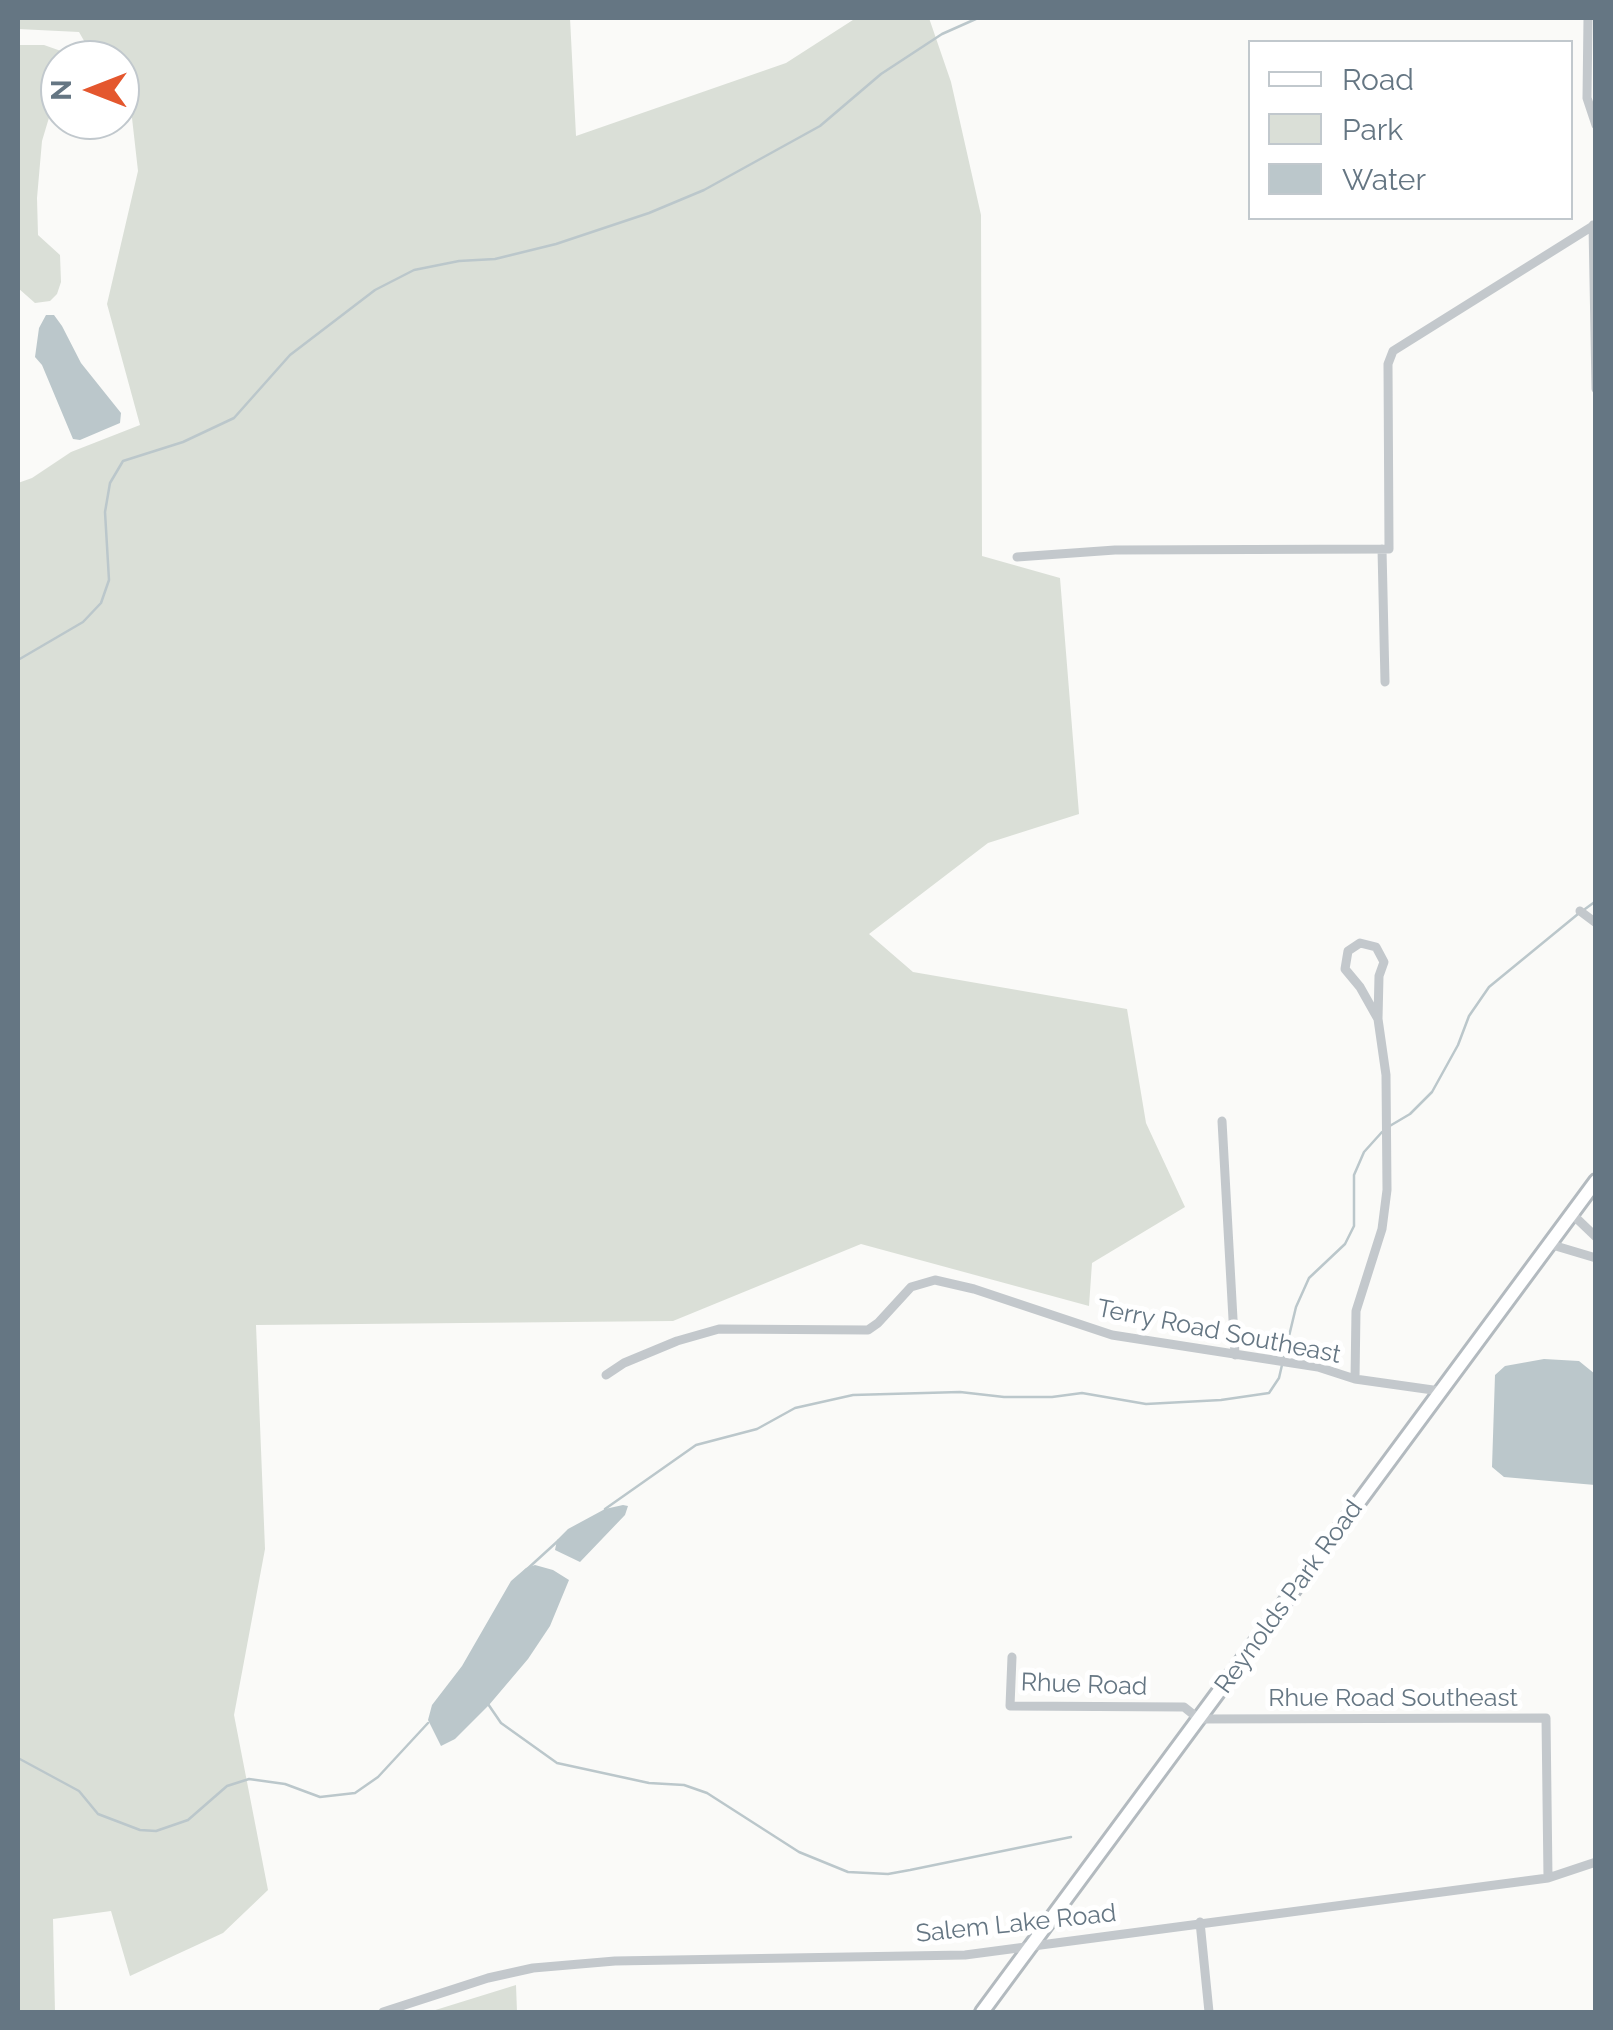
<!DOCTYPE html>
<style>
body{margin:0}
#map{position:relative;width:1613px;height:2030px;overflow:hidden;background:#fafaf8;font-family:Raleway,sans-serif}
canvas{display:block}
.frame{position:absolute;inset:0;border:20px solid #657683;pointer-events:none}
.legend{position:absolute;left:1248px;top:40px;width:325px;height:180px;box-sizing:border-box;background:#fff;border:2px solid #c1c8cd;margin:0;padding:12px 18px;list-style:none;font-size:30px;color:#657683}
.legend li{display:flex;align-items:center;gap:20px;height:50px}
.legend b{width:50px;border:2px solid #c1c8cd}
.north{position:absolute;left:40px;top:40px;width:100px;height:100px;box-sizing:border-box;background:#fff;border:2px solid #c1c8cd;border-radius:50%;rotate:270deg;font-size:28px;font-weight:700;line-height:40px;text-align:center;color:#657683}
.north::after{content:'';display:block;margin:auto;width:35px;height:45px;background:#e4572e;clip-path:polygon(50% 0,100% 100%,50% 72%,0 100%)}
</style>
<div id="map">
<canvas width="1613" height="2030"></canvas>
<div class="frame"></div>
<ul class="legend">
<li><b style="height:12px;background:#fff"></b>Road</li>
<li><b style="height:28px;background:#dadfd7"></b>Park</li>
<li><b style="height:28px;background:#bbc7cb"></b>Water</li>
</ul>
<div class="north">N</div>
</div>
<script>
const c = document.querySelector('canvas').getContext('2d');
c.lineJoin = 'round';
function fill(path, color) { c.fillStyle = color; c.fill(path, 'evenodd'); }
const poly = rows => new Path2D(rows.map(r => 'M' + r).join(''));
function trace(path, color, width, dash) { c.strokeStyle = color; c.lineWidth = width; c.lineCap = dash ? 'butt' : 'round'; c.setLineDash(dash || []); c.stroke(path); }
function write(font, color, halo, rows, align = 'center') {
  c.font = font + ' Raleway,sans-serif'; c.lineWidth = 10; c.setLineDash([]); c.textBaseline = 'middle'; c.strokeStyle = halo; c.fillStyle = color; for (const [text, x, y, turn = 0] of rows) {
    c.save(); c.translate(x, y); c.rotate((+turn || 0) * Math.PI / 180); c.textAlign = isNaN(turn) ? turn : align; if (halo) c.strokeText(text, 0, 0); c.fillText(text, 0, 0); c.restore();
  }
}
fill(poly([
 [18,18,570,18,576,136,786,63,856,18,929,18,951,82,981,215,982,556,1060,578,1079,814,988,843,869,934,913,972,1127,1009,1146,1123,1185,1207,1092,1263,1089,1306,861,1244,673,1321,256,1325,265,1549,234,1715,268,1890,223,1933,130,1976,111,1911,53,1919,55,2012,18,2012,18,483,32,478,71,452,140,425,107,304,138,171,132,118,120,99,120,60,95,60,79,32,18,29],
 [18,45,44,45,61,51,63,60,60,60,60,81,42,141,37,198,38,235,60,255,61,282,57,294,50,301,35,303,18,288],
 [516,1985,517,2012,429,2012]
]), '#dadfd7');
fill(poly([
 [46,315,54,315,62,326,81,363,121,413,120,423,80,440,73,439,42,365,35,357,39,328],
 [1544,1359,1579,1361,1595,1374,1595,1485,1504,1477,1492,1467,1495,1375,1505,1366],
 [623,1505,628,1506,625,1515,580,1562,555,1550,557,1540,568,1529,605,1509],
 [535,1565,553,1570,569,1580,550,1626,528,1659,489,1705,455,1739,441,1746,428,1720,432,1705,462,1666,511,1581,526,1568]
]), '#bbc7cb');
trace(poly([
 [18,660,83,622,101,603,109,580,105,512,110,483,123,461,183,442,234,418,290,355,375,290,414,270,459,261,495,259,556,244,649,213,704,190,820,126,881,74,942,34,978,18],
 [1585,909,1596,901],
 [1388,1127,1410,1114,1432,1092,1458,1045,1469,1016,1489,987,1578,914],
 [1284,1357,1296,1307,1309,1278,1345,1244,1354,1226,1354,1175,1364,1152,1382,1132],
 [605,1509,696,1445,757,1429,795,1408,853,1395,960,1392,1004,1397,1052,1397,1082,1393,1146,1404,1221,1400,1269,1393,1279,1378,1282,1365],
 [525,1571,559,1540],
 [488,1704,501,1723,557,1763,649,1783,684,1785,707,1793,799,1852,848,1872,888,1874,910,1870,1071,1837],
 [18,1758,79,1791,98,1814,140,1830,156,1831,188,1820,227,1786,249,1779,285,1784,320,1797,355,1793,378,1777,428,1723]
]), '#bbc7cb', 2.5);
const secondary = poly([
 [982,2012,1596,1181]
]);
trace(secondary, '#b3babf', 18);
trace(poly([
 [1588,18,1587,98,1596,125],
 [1593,225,1596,389],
 [1382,549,1385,682],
 [1017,557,1115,550,1389,549,1388,364,1393,351,1596,224],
 [1580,911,1596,923],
 [1222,1121,1235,1355],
 [1572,1214,1596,1237],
 [1549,1244,1596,1258],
 [606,1375,624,1363,677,1341,719,1329,868,1330,878,1323,911,1287,935,1280,974,1289,1112,1335,1318,1367,1355,1379,1440,1391],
 [1355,1379,1356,1311,1382,1229,1387,1190,1386,1075,1378,1019,1379,976,1384,962,1376,947,1360,943,1348,951,1345,969,1360,987,1378,1019],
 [1012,1657,1010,1706,1184,1707,1199,1719,1546,1718,1548,1878],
 [1200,1922,1209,2012],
 [383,2012,488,1978,533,1968,615,1961,965,1955,1548,1878,1596,1862]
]), '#c3c8cc', 9);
trace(secondary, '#fff', 12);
write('25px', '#657683', '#fff', [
 ["Terry Road Southeast",1219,1332,11],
 ["Reynolds Park Road",1289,1597,-54],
 ["Rhue Road",1084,1685,2],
 ["Rhue Road Southeast",1393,1698],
 ["Salem Lake Road",1016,1924,-6]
]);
</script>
